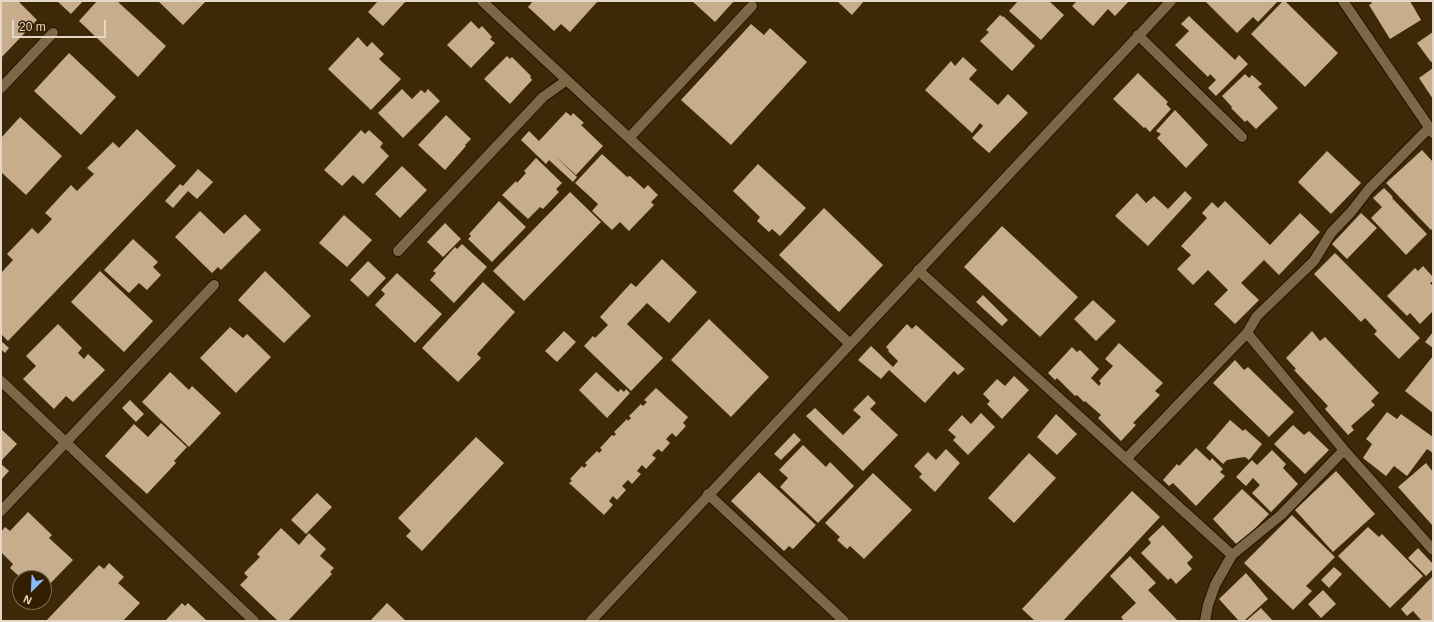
<!DOCTYPE html>
<style>
body{margin:0}
#map{position:relative;width:1434px;height:622px;overflow:hidden;background:#3d2908;font-family:Arial,sans-serif}
canvas{display:block}
.frame{position:absolute;inset:0;border:2px solid #e5d7c6;pointer-events:none}
.north{position:absolute;left:12px;top:570px;width:40px;height:40px;box-sizing:border-box;background:#331f00;border:1px solid #7a694f;border-radius:50%;rotate:204deg;font-size:11px;font-weight:700;line-height:16px;text-align:center;color:#e5d7c6}
.north::after{content:'';display:block;margin:auto;width:14px;height:18px;background:#87bbfb;clip-path:polygon(50% 0,100% 100%,50% 72%,0 100%)}
.scale{position:absolute;left:12px;top:20px;width:94px;height:18px;box-sizing:border-box;border:2px solid #e5d7c6;border-top:0;padding-left:5px;font-size:12px;line-height:14px;white-space:nowrap;color:#e5d7c6;-webkit-text-stroke:3px #331f00;paint-order:stroke}
</style>
<div id="map">
<canvas width="1434" height="622"></canvas>
<div class="frame"></div>
<div class="north">N</div>
<div class="scale">20 m</div>
</div>
<script>
const c = document.querySelector('canvas').getContext('2d');
c.lineJoin = 'round';
function fill(path, color) { c.fillStyle = color; c.fill(path, 'evenodd'); }
const poly = rows => new Path2D(rows.map(r => 'M' + r).join(''));
function trace(path, color, width, dash) { c.strokeStyle = color; c.lineWidth = width; c.lineCap = dash ? 'butt' : 'round'; c.setLineDash(dash || []); c.stroke(path); }
fill(poly([
 [1,1,18,1,37,20,1,58],
 [57,1,83,1,71,14],
 [97,1,117,1,166,46,138,77,79,21],
 [158,1,206,1,183,25],
 [378,1,406,1,383,26,368,12],
 [533,1,598,1,570,32,561,24,554,31,528,7],
 [692,1,734,1,715,22],
 [837,1,864,1,852,15],
 [1018,1,1049,1,1064,15,1041,40,1009,11],
 [1077,1,1129,1,1115,16,1108,9,1093,26,1072,6],
 [1205,1,1278,1,1258,22,1253,17,1237,33],
 [1283,1,1285,1,1338,53,1305,87,1251,34],
 [1370,1,1410,1,1421,20,1390,39,1369,5,1372,3],
 [1000,15,1003,17,1003,16,1035,46,1012,71,980,41,989,32,986,30],
 [1189,16,1235,60,1239,55,1248,64,1216,96,1208,88,1216,80,1210,74,1208,77,1175,45,1189,31,1181,24],
 [471,21,479,29,482,26,492,37,490,39,495,43,471,68,447,45],
 [751,24,764,35,770,28,807,62,731,145,681,100],
 [1433,32,1433,61,1431,62,1417,43],
 [358,37,367,47,372,42,384,54,379,59,401,79,371,110,328,69],
 [69,53,116,97,81,135,34,91],
 [507,56,510,59,512,57,531,76,530,77,532,80,510,104,484,79],
 [963,57,977,70,969,79,998,105,1008,94,1028,113,989,153,972,138,983,126,980,123,972,133,925,90,951,61,955,66],
 [1433,68,1433,99,1419,78],
 [1138,73,1168,102,1166,104,1171,109,1150,132,1145,127,1144,128,1113,99],
 [1245,74,1249,78,1252,75,1262,84,1258,87,1278,108,1256,129,1247,120,1245,122,1231,108,1232,107,1222,96],
 [402,89,412,99,421,90,425,93,428,89,440,101,403,138,378,113],
 [1175,110,1208,145,1186,168,1157,138,1161,134,1156,131],
 [566,112,571,116,573,113,584,123,581,125,603,146,576,175,554,155,577,177,573,182,549,160,546,164,521,140,529,131,539,141],
 [446,115,471,139,465,145,466,146,445,170,418,145],
 [20,117,62,156,26,195,1,172,1,138],
 [137,129,176,166,8,341,1,334,1,273,13,260,7,254,32,228,38,234,52,219,45,213,71,185,77,191,94,174,87,168,113,142,119,148],
 [361,130,365,134,369,130,383,143,380,147,389,156,363,184,353,175,342,186,324,170],
 [1422,150,1433,162,1433,175,1432,176,1433,178,1433,228,1431,230,1386,183],
 [1327,151,1361,183,1331,214,1298,182],
 [602,154,627,177,630,176,644,189,648,185,658,195,651,202,654,205,629,231,620,222,612,230,592,211,598,204,575,183],
 [536,158,562,183,556,189,559,192,543,209,540,207,528,219,502,195,516,181,517,183,526,173,524,171],
 [758,164,806,208,780,236,772,229,769,232,757,221,760,217,733,191],
 [402,166,427,190,400,218,375,194],
 [198,169,213,182,197,199,188,191,173,208,165,201,180,184,183,186],
 [1384,188,1393,197,1392,198,1427,234,1406,255,1371,218,1382,207,1373,198],
 [1185,191,1192,198,1148,246,1115,216,1137,193,1146,203,1154,196,1168,209],
 [570,192,601,222,524,301,493,271],
 [499,201,526,227,492,262,468,239,471,236,469,234],
 [1225,201,1270,245,1300,213,1320,232,1279,275,1264,260,1241,283,1259,300,1235,324,1214,304,1228,290,1208,270,1193,285,1177,269,1191,255,1181,246,1207,218,1202,213,1212,202,1218,208],
 [824,208,883,265,839,312,779,255],
 [200,211,224,234,245,214,261,230,221,270,218,267,212,273,175,237],
 [1361,213,1377,228,1347,259,1332,244],
 [344,215,372,240,347,267,319,243],
 [445,223,461,239,443,257,427,242],
 [1002,226,1078,297,1040,337,964,267],
 [133,239,158,262,153,267,161,275,147,290,139,283,129,293,104,270],
 [462,244,487,267,454,303,430,280,436,273,433,271,455,247,457,249],
 [1335,253,1420,338,1399,359,1374,334,1377,331,1365,318,1361,322,1314,274],
 [662,259,697,292,669,323,647,303,627,324,663,358,631,391,584,346,593,336,595,338,608,325,600,317,631,283,636,287],
 [368,261,386,278,368,297,350,280],
 [1423,266,1433,277,1433,281,1430,283,1433,286,1433,311,1420,324,1410,313,1407,316,1387,296,1415,268,1418,271],
 [100,271,153,321,124,352,71,302],
 [265,271,311,316,284,343,238,300],
 [397,273,442,314,415,343,375,305,385,294,381,290],
 [483,282,515,312,477,354,481,358,458,382,422,348],
 [983,295,1008,320,1002,326,976,302],
 [1093,300,1116,321,1096,341,1074,319],
 [709,319,769,377,731,417,671,360],
 [58,324,82,348,78,353,84,359,88,354,105,370,73,402,66,396,54,409,23,379,36,366,26,356],
 [907,324,912,329,916,325,965,369,958,375,954,371,925,403,889,370,881,379,858,360,871,346,893,367,898,361,888,351,889,350,886,347],
 [230,327,243,338,247,334,271,357,236,393,200,358],
 [564,331,576,342,557,362,545,351],
 [1312,331,1320,341,1325,337,1379,393,1371,401,1375,405,1351,426,1354,430,1348,435,1325,409,1328,406,1294,370,1296,369,1286,358],
 [1433,332,1433,348,1425,342],
 [1,341,9,348,5,353,1,349],
 [1119,343,1163,383,1155,391,1160,395,1133,423,1136,425,1121,441,1098,418,1101,415,1085,401,1084,402,1077,395,1075,396,1057,378,1055,380,1048,373,1072,347,1077,352,1080,350,1099,369,1091,378,1099,386,1101,383,1099,381,1113,366,1105,359],
 [1433,356,1433,413,1405,391],
 [1235,360,1244,370,1248,367,1294,412,1269,437,1213,383],
 [170,372,189,390,192,386,221,413,189,447,142,402],
 [596,372,618,392,621,389,624,392,626,389,630,393,607,418,579,390],
 [1014,376,1029,390,1002,419,987,404,990,401,983,394,997,379,1005,386],
 [656,388,688,417,683,423,686,426,676,437,672,433,666,439,670,443,662,452,658,449,652,455,656,458,646,469,642,465,637,471,641,474,632,484,628,480,622,486,626,490,617,500,613,496,609,501,613,505,604,515,569,483,572,481,570,479,582,466,584,468,587,465,585,463,597,451,599,453,602,450,600,448,612,435,614,436,616,434,614,432,627,419,628,421,631,418,629,416,641,404,643,406,647,402,644,400],
 [868,395,876,403,870,409,898,435,863,471,806,416,815,408,843,435,861,417,853,410],
 [130,400,144,414,136,422,122,408],
 [1387,412,1397,419,1401,414,1433,437,1433,453,1427,449,1407,476,1394,466,1386,476,1363,458,1372,444,1366,439],
 [981,413,995,427,968,455,953,440,956,437,948,430,962,415,971,424],
 [1056,414,1077,434,1057,455,1037,437],
 [1230,420,1243,431,1245,429,1262,444,1249,460,1245,457,1238,458,1227,460,1223,464,1206,448],
 [161,423,187,447,174,461,176,463,147,494,105,456,134,424,148,437],
 [1293,425,1304,435,1309,431,1329,450,1305,474,1274,444],
 [1,429,17,444,1,461],
 [794,433,801,440,781,460,774,454],
 [476,437,504,463,422,551,406,536,411,531,398,518],
 [803,445,826,467,830,462,854,486,818,523,780,487,788,478,779,470],
 [1196,448,1210,461,1212,458,1223,469,1220,472,1225,476,1196,506,1173,483,1169,486,1163,480,1177,464,1179,466],
 [946,449,960,463,935,492,919,477,922,474,914,466,928,452,936,460],
 [1272,450,1286,464,1283,468,1298,484,1271,512,1252,493,1260,485,1253,478,1246,486,1236,477,1252,460,1257,465],
 [1029,453,1056,478,1014,523,988,498],
 [1426,463,1433,472,1433,526,1398,487],
 [1,464,9,471,1,480],
 [1336,471,1375,514,1333,552,1295,510],
 [759,472,816,525,793,549,789,546,784,551,731,501],
 [873,473,912,510,864,559,850,546,847,549,837,540,840,537,825,523],
 [1242,489,1269,514,1238,546,1213,519],
 [1132,491,1160,517,1063,621,1035,621,1022,609],
 [317,493,332,507,306,534,291,520],
 [28,512,52,535,49,538,73,560,44,590,44,578,28,578,25,575,21,578,10,568,13,564,1,552,1,532,5,527,10,531],
 [1292,515,1335,557,1306,586,1312,591,1293,610,1244,563],
 [1163,525,1193,557,1187,563,1192,569,1176,584,1171,578,1168,580,1141,553,1151,543,1148,539],
 [1368,527,1379,537,1382,534,1423,576,1390,608,1338,556],
 [281,528,299,545,309,533,326,549,320,556,334,568,330,572,332,574,288,621,278,621,240,585,248,577,244,573,260,557,257,554],
 [1418,548,1433,564,1433,569,1426,576,1408,558],
 [1130,556,1156,583,1148,590,1178,621,1124,621,1121,617,1136,603,1110,576],
 [109,563,124,577,118,583,140,603,123,621,46,621,99,565,104,569],
 [1334,567,1342,574,1329,588,1321,580],
 [1246,573,1268,599,1244,621,1239,621,1219,599],
 [1433,576,1433,621,1422,621,1413,611,1407,616,1401,609],
 [1323,590,1336,604,1321,618,1308,604],
 [182,603,185,606,188,603,207,621,165,621],
 [387,603,406,621,370,621],
 [1261,608,1273,621,1246,621]
]), '#c7ad8b');
const minor = poly([
 [482,1,850,344],
 [1343,1,1433,133],
 [1138,35,1242,137],
 [1,88,53,33],
 [1429,128,1369,189,1351,212,1331,233,1314,261,1257,316,1247,333,1344,450,1433,550],
 [629,138,752,6],
 [398,251,543,97,567,80],
 [918,270,1232,555,1215,585,1208,605,1205,621],
 [1,381,254,621],
 [1126,459,1247,333],
 [708,494,844,621],
 [1,511,214,285],
 [1232,555,1281,515,1344,450],
 [591,621,1171,1]
]);
trace(minor, '#211200', 12);
trace(minor, '#7e6746', 10);
</script>
